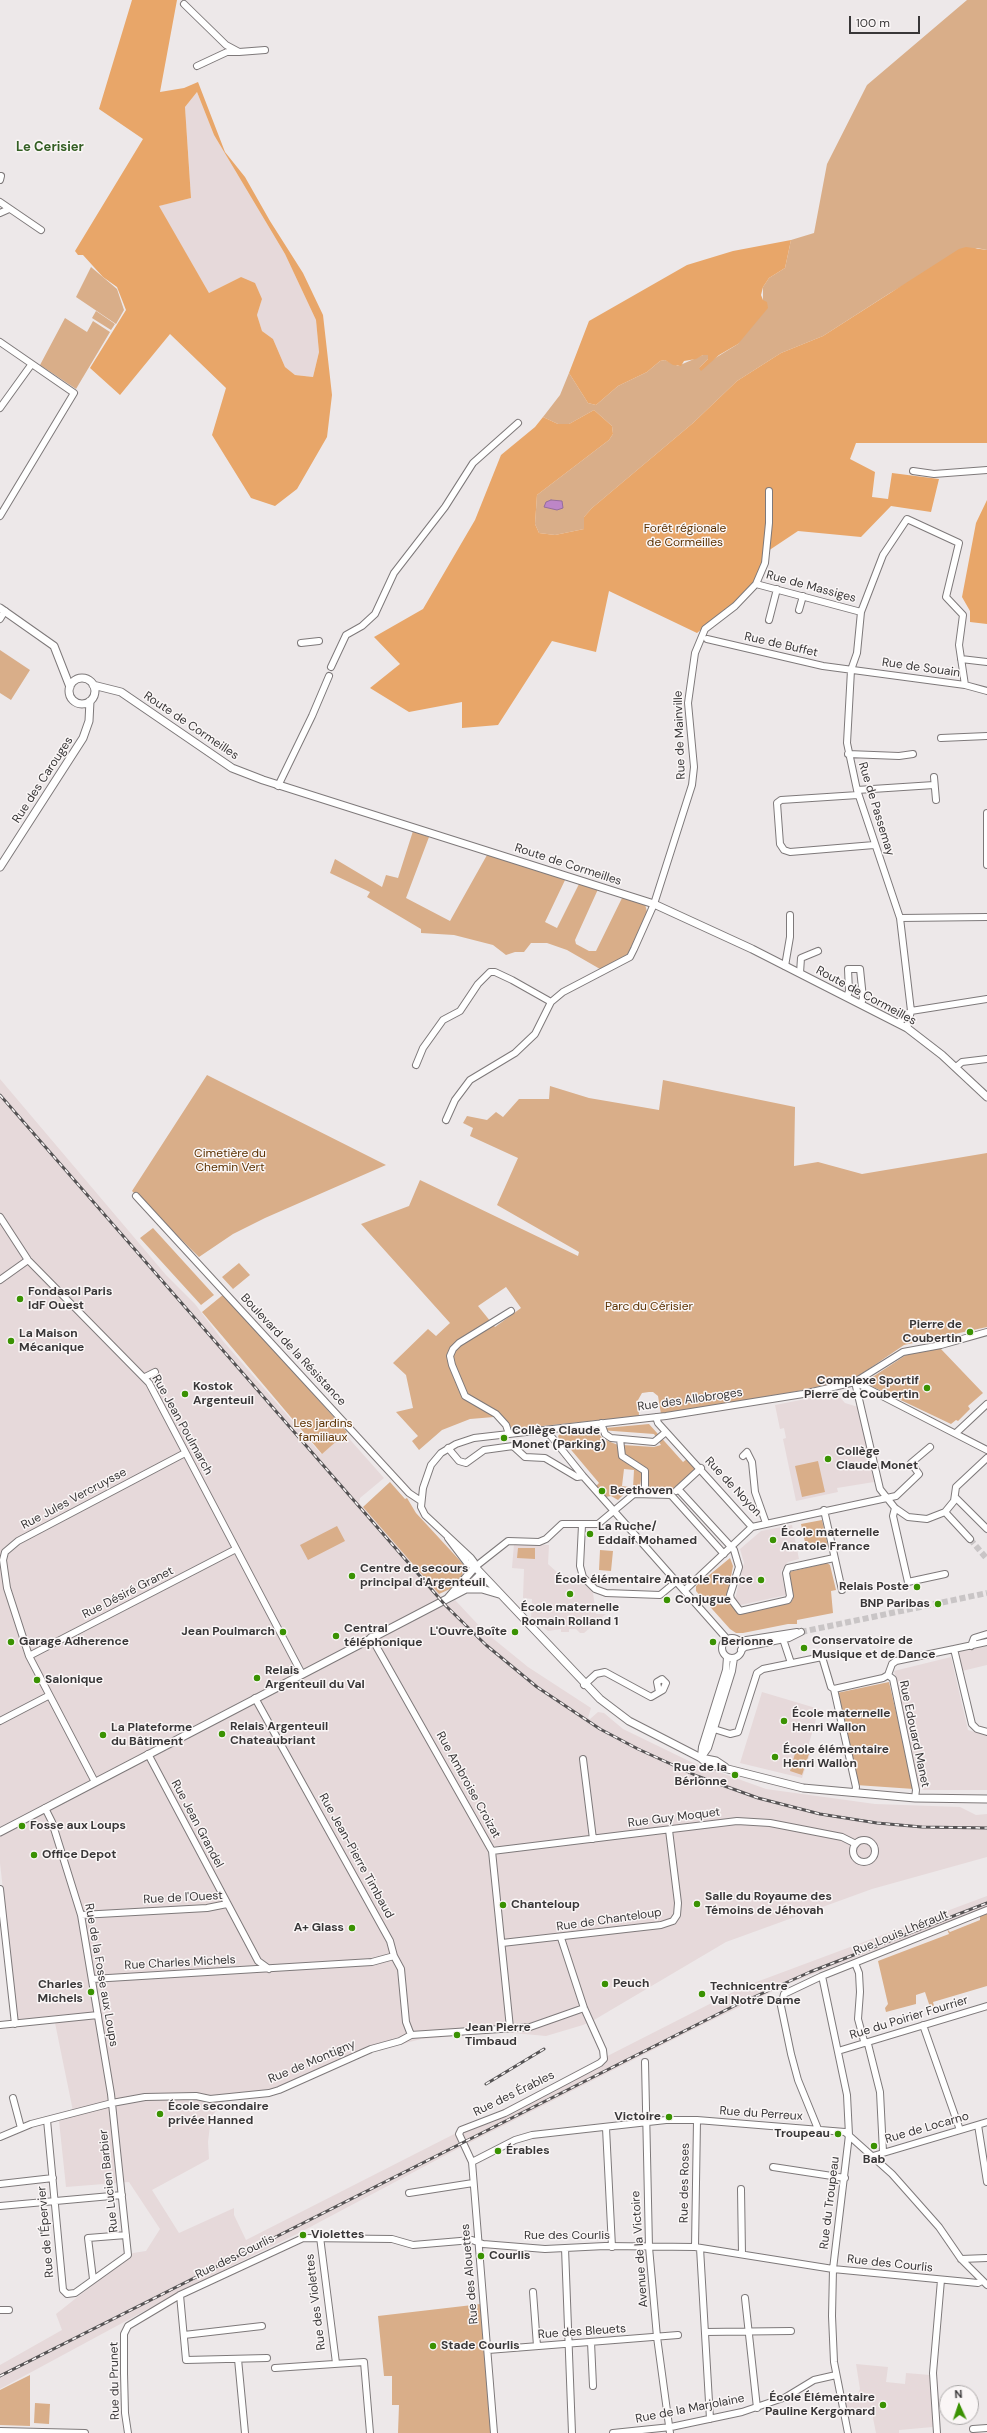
<!DOCTYPE html>
<meta charset="utf-8">
<style>
body{margin:0}
#map{position:relative;width:987px;height:2433px;overflow:hidden;background:#ede8e9;font-family:"DM Sans",sans-serif}
canvas{display:block}
.north{position:absolute;left:939px;top:2385px;width:40px;height:40px;box-sizing:border-box;background:#faf6f6;border:1px solid #adaaaa;border-radius:50%;rotate:357deg;font-size:11px;font-weight:700;line-height:16px;text-align:center;color:#393738}
.north::after{content:'';display:block;margin:auto;width:14px;height:18px;background:#3a9202;clip-path:polygon(50% 0,100% 100%,50% 72%,0 100%)}
.scale{position:absolute;left:849px;top:16px;width:71px;height:18px;box-sizing:border-box;border:2px solid #393738;border-top:0;padding-left:5px;font-size:12px;line-height:14px;white-space:nowrap;color:#393738;-webkit-text-stroke:3px #faf6f6;paint-order:stroke}
</style>
<div id="map">
<canvas width="987" height="2433"></canvas>
<div class="north">N</div>
<div class="scale">100 m</div>
</div>
<script>
const c = document.querySelector('canvas').getContext('2d');
c.lineJoin = 'round';
function fill(path, color) { c.fillStyle = color; c.fill(path, 'evenodd'); }
const poly = rows => new Path2D(rows.map(r => 'M' + r).join(''));
function trace(path, color, width, dash) { c.strokeStyle = color; c.lineWidth = width; c.lineCap = dash ? 'butt' : 'round'; c.setLineDash(dash || []); c.stroke(path); }
function write(font, color, halo, rows, align = 'center') {
  c.font = font + ' "DM Sans",sans-serif'; c.lineWidth = 3; c.setLineDash([]); c.textBaseline = 'middle'; c.strokeStyle = halo; c.fillStyle = color; for (const [text, x, y, turn = 0] of rows) {
    c.save(); c.translate(x, y); c.rotate((+turn || 0) * Math.PI / 180); c.textAlign = isNaN(turn) ? turn : align; if (halo) c.strokeText(text, 0, 0); c.fillText(text, 0, 0); c.restore();
  }
}
fill(poly([
 [197,92,214,135,285,254,316,320,319,352,313,377,295,375,285,367,273,339,262,331,257,315,262,299,241,277,209,293,158,206,191,198,185,107],
 [0,1079,166,1275,195,1304,223,1341,321,1454,345,1434,384,1478,360,1498,359,1503,448,1604,455,1600,485,1632,528,1667,591,1708,588,1718,590,1719,598,1712,604,1713,623,1729,691,1762,766,1789,875,1804,960,1807,976,1815,987,1814,987,1857,872,1889,726,1942,594,2020,583,2025,546,2036,502,2032,421,2039,372,2052,277,2093,224,2101,211,2117,208,2142,209,2159,152,2190,179,2233,234,2208,234,2215,246,2240,743,1987,987,1896,987,1907,790,1983,708,2022,461,2147,297,2234,187,2288,0,2389,0,2365,62,2330,56,2314,133,2253,146,2251,160,2229,129,2182,66,2187,59,2121,74,2116,54,2018,18,2023,0,1863],
 [836,1393,845,1403,858,1407,874,1482,837,1488,838,1492,796,1501,783,1439,786,1438,784,1428,780,1429,775,1405],
 [792,1525,799,1559,788,1562,781,1571,786,1595,741,1605,735,1599,744,1563,740,1549,761,1531],
 [514,1544,549,1545,548,1564,559,1574,580,1578,593,1593,596,1614,606,1614,584,1633,580,1633,576,1629,569,1629,569,1632,561,1632,561,1629,548,1631,531,1618,532,1599,523,1598,524,1569,512,1568],
 [987,1644,987,1665,962,1671,958,1653,960,1650],
 [951,1657,968,1730,987,1736,987,1790,923,1790,918,1784,894,1671],
 [762,1692,819,1709,807,1750,811,1751,802,1778,740,1763],
 [856,2364,888,2367,886,2382,905,2384,906,2373,930,2375,933,2427,899,2430,899,2433,876,2433,872,2413,848,2416,844,2400,856,2399,860,2389]
]), '#e6d9da');
fill(poly([
 [967,0,987,0,987,250,977,248,920,276,890,293,823,336,781,353,737,381,693,423,592,508,584,517,584,529,555,535,539,533,535,524,537,495,609,440,613,434,612,426,594,410,569,424,558,424,543,417,560,395,569,373,588,403,596,405,618,386,647,372,660,361,665,360,678,366,703,355,708,355,708,359,699,368,738,344,763,300,763,287,769,278,785,268,791,240,814,233,827,164,867,85],
 [91,267,117,289,124,310,116,324,76,297],
 [96,311,115,324,111,330,92,318],
 [65,318,87,332,93,321,110,332,76,389,40,365],
 [0,650,30,670,11,700,0,693],
 [413,831,429,837,406,898,450,921,487,855,566,878,545,922,557,928,580,882,599,887,575,940,576,944,589,951,596,951,623,896,645,904,647,912,629,956,600,969,567,950,547,943,531,943,524,952,515,952,506,955,493,945,454,935,421,933,421,929,367,897,370,892,330,873,335,859,382,887,386,875,398,878],
 [207,1075,386,1165,265,1218,233,1234,199,1257,132,1191],
 [663,1080,795,1107,794,1166,818,1162,862,1174,987,1153,987,1327,904,1345,854,1379,793,1392,661,1414,658,1396,653,1392,649,1392,642,1393,638,1400,639,1416,513,1429,493,1409,465,1399,494,1417,470,1419,442,1430,419,1450,412,1441,418,1436,396,1412,413,1408,406,1375,393,1363,428,1329,436,1336,450,1323,361,1224,409,1206,420,1180,578,1256,579,1252,497,1205,518,1158,470,1136,473,1128,463,1123,467,1116,487,1120,496,1112,503,1117,519,1099,549,1099,550,1086,589,1098,659,1110],
 [506,1287,521,1308,495,1327,478,1306],
 [153,1228,214,1295,201,1305,140,1238],
 [239,1263,250,1275,233,1289,222,1277],
 [224,1294,347,1432,322,1454,202,1312],
 [940,1348,983,1393,968,1406,970,1409,958,1421,956,1420,951,1424,869,1385,868,1380,906,1355],
 [649,1424,683,1462,687,1459,694,1466,694,1470,674,1489,648,1488,647,1468,624,1454,623,1445,654,1447,661,1445,654,1434,600,1430,597,1432,603,1439,618,1445,618,1454,622,1460,642,1472,640,1487,633,1488,634,1470,624,1469,622,1486,629,1487,629,1489,618,1500,611,1496,606,1497,596,1486,599,1483,567,1445,561,1446,558,1436,562,1432],
 [818,1461,825,1492,802,1497,795,1466],
 [390,1482,405,1499,407,1498,416,1513,464,1565,462,1577,450,1589,439,1594,363,1507],
 [822,1520,828,1546,807,1551,801,1524],
 [337,1526,345,1541,308,1560,300,1545],
 [518,1548,535,1548,535,1559,517,1558],
 [600,1550,613,1551,611,1571,599,1570],
 [730,1558,733,1566,727,1598,740,1613,791,1602,793,1599,789,1572,827,1563,830,1565,836,1590,831,1591,833,1613,797,1620,797,1624,788,1624,743,1633,736,1633,730,1629,696,1591,696,1586],
 [889,1682,914,1789,856,1785,837,1693],
 [796,1750,809,1754,802,1775,790,1771],
 [987,1913,987,1986,933,2002,934,2006,930,2007,925,1992,916,1995,916,2004,886,2012,885,2008,888,2004,878,1961,949,1934,947,1929,950,1932,980,1920,980,1916],
 [481,2304,492,2433,398,2433,399,2405,392,2405,392,2376,384,2376,378,2316],
 [30,2375,30,2426,0,2425,0,2390],
 [35,2403,50,2404,49,2424,34,2423]
]), '#d9ae89');
fill(poly([
 [132,0,177,0,160,92,184,88,198,82,225,152,245,177,270,221,303,273,323,315,332,395,327,437,297,489,275,506,251,498,212,435,226,388,170,334,120,395,90,368,126,310,117,287,103,277,83,255,78,255,75,251,143,139,99,109],
 [197,92,214,135,285,254,316,320,319,352,313,377,295,375,285,367,273,339,262,331,257,315,262,299,255,283,241,277,209,293,159,206,191,198,185,107],
 [791,240,785,268,769,278,763,287,761,295,763,300,767,302,768,308,738,344,719,355,701,371,699,368,708,359,708,355,703,355,696,359,684,361,681,366,673,365,665,360,660,361,647,372,618,386,596,405,588,403,569,373,589,321,687,265,733,251],
 [966,247,987,250,987,443,856,443,850,459,875,472,872,497,888,499,892,473,939,479,931,512,891,506,861,537,798,531,768,551,755,580,737,601,697,633,609,591,596,652,552,641,498,725,462,728,462,702,409,712,370,688,400,664,374,637,423,609,475,520,501,455,535,427,543,417,558,424,569,424,594,410,612,426,613,434,609,440,537,495,535,524,539,533,555,535,584,529,584,517,592,508,693,423,737,381,781,353,823,336,959,249],
 [987,500,987,624,970,622,970,611,962,597,976,523]
]), '#e8a669');
const water = poly([
 [551,500,562,501,563,508,557,510,544,507,546,502,551,500]
]);
fill(water, '#bd86c7');
trace(water, '#956e9c', 1);
trace(poly([
 [970,1539,987,1559],
 [801,1632,987,1593]
]), '#c9c5c6', 6, [6, 3]);
const minor = poly([
 [184,4,226,45,239,52,265,50],
 [197,66,227,52,239,52],
 [0,180,1,176],
 [0,202,41,230],
 [0,213,9,209],
 [0,342,74,393,0,516],
 [0,408,31,365],
 [913,471,934,474,987,470],
 [756,584,861,612],
 [799,610,803,596],
 [0,619,5,611],
 [769,620,777,589],
 [707,639,823,666,965,685,987,691],
 [301,643,319,641],
 [961,659,987,662],
 [331,667,346,635,362,626,375,614,394,573,445,507,473,463,518,423],
 [941,738,987,736],
 [848,754,899,756,913,754],
 [934,777,936,800],
 [278,786,312,716,329,676],
 [857,790,934,785],
 [858,795,781,800,777,803,780,844,784,850,790,852,874,845],
 [987,813,987,865],
 [900,918,987,917],
 [785,966,790,937,790,915],
 [800,973,801,958,818,951],
 [847,997,849,991,848,969,860,969,863,998,861,1004],
 [898,1023,911,1011,987,999],
 [907,1028,911,1011,900,918,857,790,847,743,851,670,857,653,861,612,883,555,907,519,959,543,946,597,963,615,959,645,965,685],
 [416,1065,423,1048,443,1020,460,1011,478,984,490,972,495,972,512,980,551,1002],
 [956,1067,962,1062,987,1059],
 [446,1120,455,1100,470,1080,515,1053,535,1034,551,1002,563,992,630,957,634,949,654,904,692,785,694,767,688,703,695,653,705,629,735,606,756,584,765,563,769,523,769,491],
 [136,1196,409,1493,421,1501],
 [0,1217,28,1260,149,1383,302,1674],
 [0,1280,28,1260],
 [145,1377,155,1372],
 [855,1382,880,1489,895,1508,908,1517,927,1519,945,1512,954,1501,956,1487,987,1458],
 [855,1382,987,1450],
 [656,1417,658,1423,752,1527],
 [601,1423,605,1434,611,1438,654,1442,666,1432],
 [546,1430,583,1476,727,1639],
 [956,1433,987,1404],
 [509,1434,506,1425,496,1414,465,1396,452,1365,450,1356,453,1349,459,1343,511,1311],
 [620,1439,622,1456,645,1471,645,1494],
 [448,1448,459,1461,466,1463,484,1450,513,1446,525,1457,545,1458,577,1477,583,1476],
 [743,1456,747,1452,752,1462,755,1492,766,1523],
 [678,1489,734,1550,739,1567,730,1595,731,1599,740,1611,788,1600,790,1596,786,1573,788,1568,834,1558],
 [676,1491,701,1468],
 [671,1495,724,1554],
 [955,1497,987,1529],
 [895,1508,893,1516,908,1582,945,1574],
 [824,1510,842,1590],
 [945,1512,970,1539],
 [582,1525,580,1566,583,1577,595,1589,606,1593,660,1595,677,1581],
 [752,1527,896,1496,919,1474,911,1463,930,1447],
 [448,1538,467,1563,475,1567],
 [475,1567,474,1562,471,1558,425,1515,421,1507,423,1488,431,1465,441,1453,456,1444,474,1438,666,1416,803,1394,855,1382,903,1352,941,1345,987,1332],
 [475,1567,508,1541,539,1542,546,1539,562,1524,598,1524,634,1494,671,1495],
 [685,1590,752,1527],
 [782,1636,791,1663],
 [371,1637,492,1851,510,2028],
 '722 1648a10 10 0 1 1 20 0a10 10 0 1 1-20 0Z',
 [740,1641,797,1632],
 [971,1646,974,1638,987,1634],
 [954,1649,987,1642],
 [741,1650,745,1647,789,1638,801,1632],
 [29,1656,236,1549],
 [888,1675,892,1664,896,1661,954,1649,972,1724,977,1729,987,1732],
 [888,1675,893,1679,916,1790,915,1798],
 [584,1685,596,1674,605,1672,651,1697,663,1690,666,1683,662,1679,657,1682,659,1692],
 [834,1689,856,1787,855,1793],
 [834,1689,883,1678,888,1675],
 [255,1698,390,1941,394,1956,401,1969,406,2022,411,2035],
 [0,1721,48,1696],
 [714,1729,730,1734,738,1732,757,1673,763,1669,822,1657,831,1687,834,1689],
 [148,1754,258,1961,269,1969],
 [701,1756,702,1747,726,1670,727,1657],
 [701,1758,708,1748,732,1671,734,1658],
 [583,1759,593,1839],
 [95,1782,29,1656,7,1588,3,1560,5,1552,18,1541,185,1453],
 [45,1808,52,1822,81,1915,111,2094,128,2255,75,2293,67,2294,63,2290,47,2120],
 '853 1851a11 11 0 1 1 22 0a11 11 0 1 1-22 0Z',
 [492,1851,737,1821,770,1823,842,1837,856,1844],
 [0,1889,15,2024],
 [81,1915,207,1908,227,1904],
 [502,1943,661,1925,673,1921,677,1915,678,1903,669,1830],
 [855,1963,859,1973,860,1992,858,2019,864,2041,868,2044,880,2092,883,2152],
 [822,1976,847,2095,849,2135,833,2269,832,2316,834,2362,848,2433],
 [92,1979,372,1962,394,1956],
 [0,2025,98,2015],
 [923,2025,960,2130],
 [838,2051,987,2006],
 [645,2062,649,2247,657,2337,670,2433],
 [13,2098,21,2128],
 [978,2125,987,2182],
 [606,2128,612,2247],
 [818,2129,798,2080,791,2054,781,2006,784,1994,822,1976,987,1910],
 [0,2137,31,2124,112,2103,145,2097,196,2096,210,2099,269,2093,279,2090,371,2049,400,2041,411,2035,530,2027,584,2008],
 [873,2156,987,2122],
 [472,2162,515,2140,532,2135,666,2120,697,2120,845,2132,892,2174,939,2227,961,2259,987,2285],
 [773,2167,845,2178],
 [0,2184,53,2178],
 [741,2189,742,2254],
 [409,2193,473,2183],
 [0,2206,122,2195],
 [320,2237,336,2363],
 [695,2247,697,2120],
 [565,2248,572,2433],
 [700,2248,710,2419],
 [961,2259,987,2258],
 [93,2279,88,2238,126,2235],
 [533,2292,537,2346],
 [180,2295,186,2360,267,2358],
 [745,2298,757,2408],
 [0,2310,9,2310],
 [705,2332,791,2331],
 [184,2335,262,2326],
 [591,2342,593,2386],
 [488,2350,678,2335],
 [238,2359,245,2433],
 [275,2368,364,2362,370,2433],
 [973,2429,987,2428],
 [0,2431,85,2433],
 [128,2433,125,2413,124,2373,124,2334,128,2326,180,2295,303,2238,392,2239,413,2245,472,2240,483,2244,545,2249,605,2246,695,2247,833,2269,978,2283,982,2281],
 [494,2433,472,2162,459,2134,461,2130,505,2113,600,2063,604,2059,603,2050,584,2008,561,1938],
 [613,2433,671,2427,742,2412,786,2397,814,2380,836,2375],
 [937,2433,933,2373,941,2280]
]);
const major = poly([
 [0,608,54,646,70,687],
 '69 691a13 13 0 1 1 26 0a13 13 0 1 1-26 0Z',
 [93,685,121,692,232,768,263,780,654,904,752,949,907,1028,942,1055,987,1097],
 [0,867,83,738,89,721,90,701],
 [466,1589,482,1589,499,1594],
 [448,1598,475,1567,600,1699,629,1721,701,1758,708,1764,803,1788,915,1798,987,1799],
 [701,1758,716,1761,725,1767],
 [0,1832,466,1589,481,1574]
]);
trace(minor, '#7e797a', 8);
trace(major, '#7e797a', 9);
trace(minor, '#fff', 6);
trace(major, '#fff', 7);
const rail = poly([
 [0,1095,446,1606,486,1645,537,1687,600,1729,638,1749,697,1776,758,1798,820,1814,877,1823,922,1827,987,1828],
 [486,2084,544,2049],
 [0,2376,734,2006,810,1972,987,1903]
]);
trace(rail, '#555354', 3);
trace(rail, '#faf6f6', 1.5, [4.5]);
for (const [x, y, r, color] of [
 [20,1299,4,"#3a9202"],
 [970,1332,4,"#3a9202"],
 [11,1341,4,"#3a9202"],
 [927,1388,4,"#3a9202"],
 [185,1394,4,"#3a9202"],
 [504,1438,4,"#3a9202"],
 [828,1459,4,"#3a9202"],
 [602,1491,4,"#3a9202"],
 [590,1534,4,"#3a9202"],
 [773,1540,4,"#3a9202"],
 [352,1576,4,"#3a9202"],
 [761,1580,4,"#3a9202"],
 [917,1587,4,"#3a9202"],
 [570,1594,4,"#3a9202"],
 [667,1600,4,"#3a9202"],
 [938,1604,4,"#3a9202"],
 [283,1632,4,"#3a9202"],
 [515,1632,4,"#3a9202"],
 [336,1636,4,"#3a9202"],
 [11,1642,4,"#3a9202"],
 [713,1642,4,"#3a9202"],
 [804,1648,4,"#3a9202"],
 [257,1678,4,"#3a9202"],
 [37,1680,4,"#3a9202"],
 [784,1721,4,"#3a9202"],
 [222,1734,4,"#3a9202"],
 [103,1735,4,"#3a9202"],
 [775,1757,4,"#3a9202"],
 [735,1775,4,"#3a9202"],
 [22,1826,4,"#3a9202"],
 [34,1855,4,"#3a9202"],
 [697,1904,4,"#3a9202"],
 [503,1905,4,"#3a9202"],
 [352,1928,4,"#3a9202"],
 [605,1984,4,"#3a9202"],
 [91,1992,4,"#3a9202"],
 [702,1994,4,"#3a9202"],
 [457,2035,4,"#3a9202"],
 [160,2114,4,"#3a9202"],
 [669,2117,4,"#3a9202"],
 [838,2134,4,"#3a9202"],
 [874,2146,4,"#3a9202"],
 [498,2151,4,"#3a9202"],
 [303,2235,4,"#3a9202"],
 [481,2256,4,"#3a9202"],
 [433,2346,4,"#3a9202"],
 [883,2405,4,"#3a9202"]
]) { const dot = new Path2D(); dot.arc(x, y, r, 0, 2 * Math.PI); c.fillStyle = color; c.fill(dot); trace(dot, '#faf6f6', 1.5); }
write('12px', '#5b3100', '#faf6f6', [
 ["Forêt régionale",685,529],
 ["de Cormeilles",685,543],
 ["Cimetière du",230,1154],
 ["Chemin Vert",230,1168],
 ["Parc du Cérisier",649,1307],
 ["Les jardins",323,1424],
 ["familiaux",323,1438]
]);
write('12px', '#393738', '#faf6f6', [
 ["Rue de Massiges",811,587,15],
 ["Rue de Buffet",781,645,13],
 ["Rue de Souain",921,668,8],
 ["Route de Cormeilles",191,726,34],
 ["Rue de Mainville",680,735,-92],
 ["Rue des Carouges",43,780,-57],
 ["Rue de Passemay",876,809,73],
 ["Route de Cormeilles",568,865,18],
 ["Route de Cormeilles",866,996,28],
 ["Boulevard de la Résistance",293,1350,47],
 ["Rue des Allobroges",690,1400,-8],
 ["Rue Jean Poulmarch",182,1425,61],
 ["Rue de Noyon",733,1487,47],
 ["Rue Jules Vercruysse",74,1499,-28],
 ["Rue Désiré Granet",128,1593,-27],
 ["Rue Edouard Manet",914,1734,78],
 ["Rue Ambroise Croizat",468,1785,61],
 ["Rue Guy Moquet",674,1818,-7],
 ["Rue Jean Grandel",197,1824,62],
 ["Rue Jean-Pierre Timbaud",356,1856,61],
 ["Rue de l'Ouest",183,1898,-3],
 ["Rue de Chanteloup",609,1920,-8],
 ["Rue Louis Lhérault",901,1933,-22],
 ["Rue Charles Michels",180,1963,-3],
 ["Rue de la Fosse aux Loups",101,1975,80],
 ["Rue du Poirier Fourrier",909,2018,-17],
 ["Rue de Montigny",312,2062,-23],
 ["Rue des Érables",514,2094,-26],
 ["Rue du Perreux",761,2114,4],
 ["Rue de Locarno",927,2128,-16],
 ["Rue Lucien Barbier",109,2181,-96],
 ["Rue des Roses",685,2183,-89],
 ["Rue du Troupeau",830,2203,-83],
 ["Rue de l'Épervier",46,2232,-95],
 ["Rue des Courlis",567,2236],
 ["Avenue de la Victoire",640,2249,-94],
 ["Rue des Courlis",235,2257,-26],
 ["Rue des Courlis",890,2264,6],
 ["Rue des Alouettes",470,2274,-95],
 ["Rue des Violettes",316,2302,-97],
 ["Rue des Bleuets",582,2332,-4],
 ["Rue du Prunet",115,2381,-91],
 ["Rue de la Marjolaine",690,2409,-11]
]);
write('bold 12px', '#393738', '#faf6f6', [
 ["Fondasol Paris",28,1292],
 ["IdF Ouest",28,1306],
 ["Pierre de",962,1325,"right"],
 ["Coubertin",962,1339,"right"],
 ["La Maison",19,1334],
 ["Mécanique",19,1348],
 ["Complexe Sportif",919,1381,"right"],
 ["Pierre de Coubertin",919,1395,"right"],
 ["Kostok",193,1387],
 ["Argenteuil",193,1401],
 ["Collège Claude",512,1431],
 ["Monet (Parking)",512,1445],
 ["Collège",836,1452],
 ["Claude Monet",836,1466],
 ["Beethoven",610,1491],
 ["La Ruche/",598,1527],
 ["Eddaif Mohamed",598,1541],
 ["École maternelle",781,1533],
 ["Anatole France",781,1547],
 ["Centre de secours",360,1569],
 ["principal d'Argenteuil",360,1583],
 ["École élémentaire Anatole France",753,1580,"right"],
 ["Relais Poste",909,1587,"right"],
 ["Conjugue",675,1600],
 ["BNP Paribas",930,1604,"right"],
 ["École maternelle",570,1608,"center"],
 ["Romain Rolland 1",570,1622,"center"],
 ["Central",344,1629],
 ["téléphonique",344,1643],
 ["Jean Poulmarch",275,1632,"right"],
 ["L'Ouvre Boîte",507,1632,"right"],
 ["Conservatoire de",812,1641],
 ["Musique et de Dance",812,1655],
 ["Garage Adherence",19,1642],
 ["Berionne",721,1642],
 ["Relais",265,1671],
 ["Argenteuil du Val",265,1685],
 ["Salonique",45,1680],
 ["École maternelle",792,1714],
 ["Henri Wallon",792,1728],
 ["Relais Argenteuil",230,1727],
 ["Chateaubriant",230,1741],
 ["La Plateforme",111,1728],
 ["du Bâtiment",111,1742],
 ["École élémentaire",783,1750],
 ["Henri Wallon",783,1764],
 ["Rue de la",727,1768,"right"],
 ["Bérionne",727,1782,"right"],
 ["Fosse aux Loups",30,1826],
 ["Office Depot",42,1855],
 ["Salle du Royaume des",705,1897],
 ["Témoins de Jéhovah",705,1911],
 ["Chanteloup",511,1905],
 ["A+ Glass",344,1928,"right"],
 ["Peuch",613,1984],
 ["Charles",83,1985,"right"],
 ["Michels",83,1999,"right"],
 ["Technicentre",710,1987],
 ["Val Notre Dame",710,2001],
 ["Jean Pierre",465,2028],
 ["Timbaud",465,2042],
 ["École secondaire",168,2107],
 ["privée Hanned",168,2121],
 ["Victoire",661,2117,"right"],
 ["Troupeau",830,2134,"right"],
 ["Érables",506,2151],
 ["Bab",874,2160,"center"],
 ["Violettes",311,2235],
 ["Courlis",489,2256],
 ["Stade Courlis",441,2346],
 ["École Élémentaire",875,2398,"right"],
 ["Pauline Kergomard",875,2412,"right"]
], 'left');
write('bold 13px', '#345f24', '#faf6f6', [
 ["Le Cerisier",50,148]
]);
</script>
